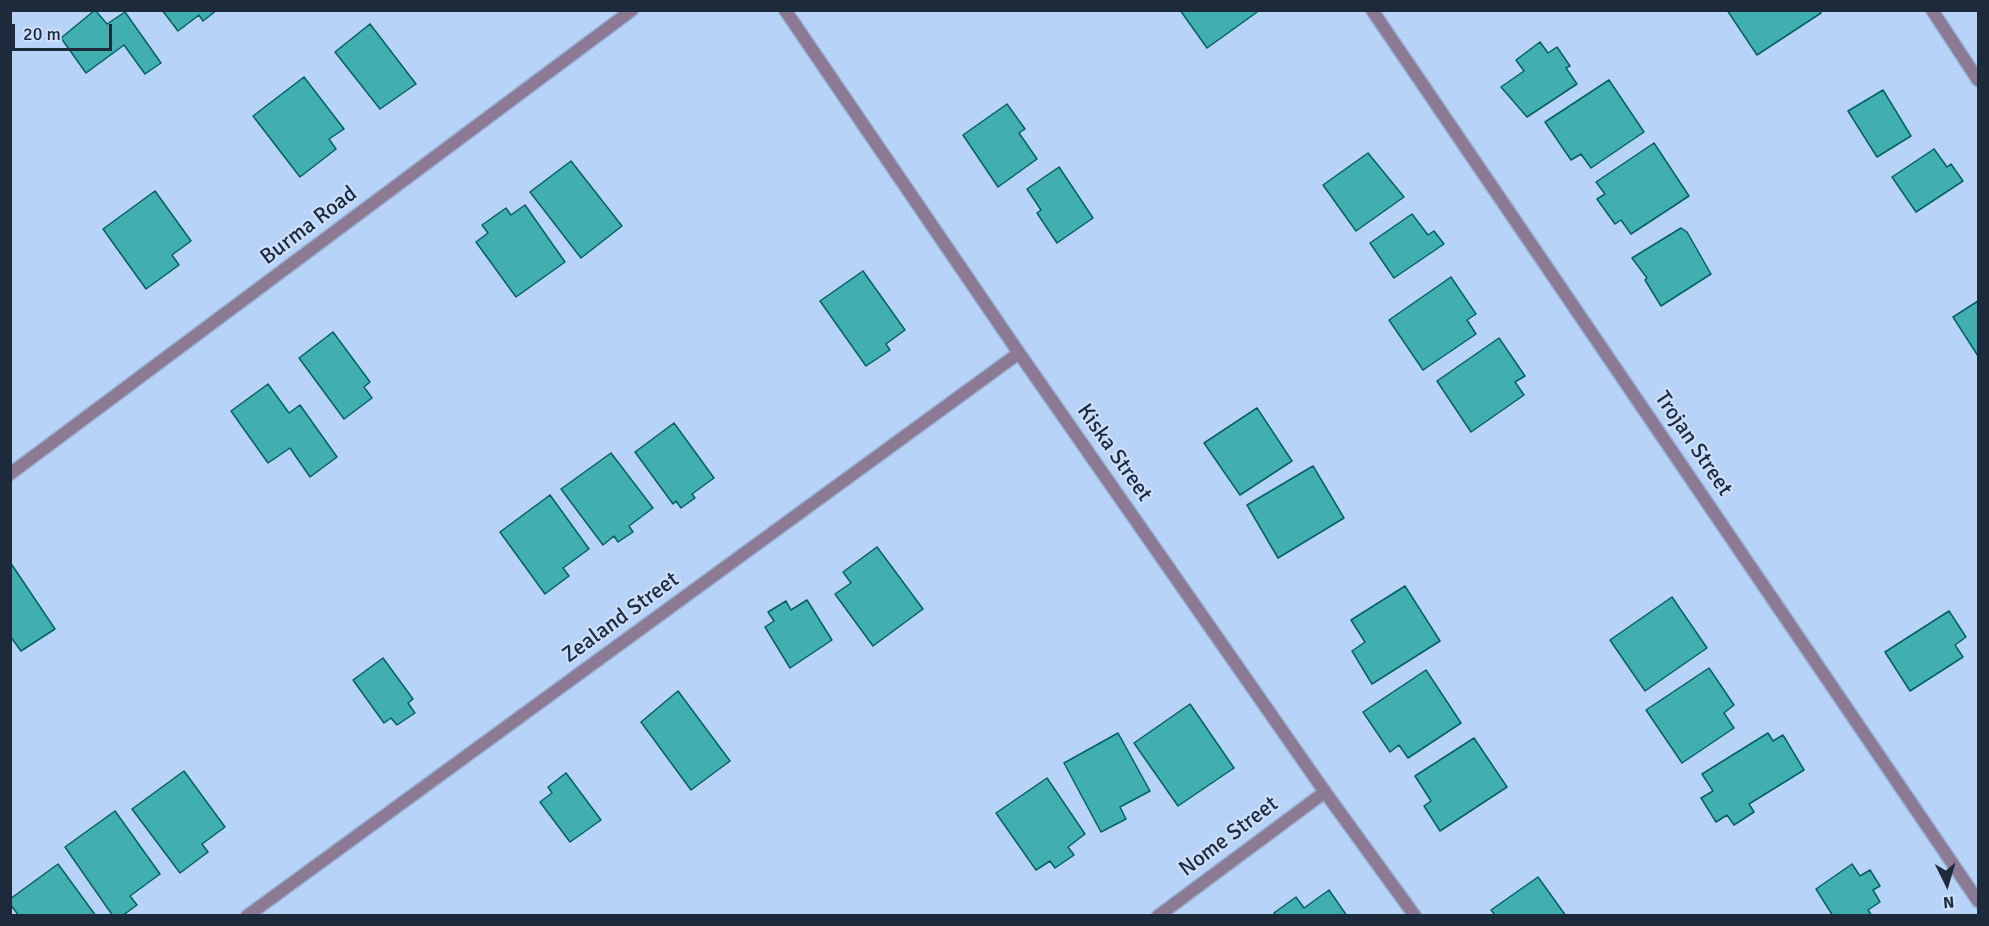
<!DOCTYPE html>
<style>
body{margin:0}
#map{position:relative;width:1989px;height:926px;overflow:hidden;background:#b7d3f8;font-family:Signika,sans-serif}
canvas{display:block}
.frame{position:absolute;inset:0;border:12px solid #1d2a3c;pointer-events:none}
.north{position:absolute;left:1917px;top:854px;width:60px;height:60px;-webkit-text-stroke:4px #cbdffc;paint-order:stroke;rotate:175deg;font-size:16px;font-weight:700;line-height:24px;text-align:center;color:#1d2a3c}
.north::after{content:'';display:block;margin:auto;width:21px;height:27px;background:#1d2a3c;clip-path:polygon(50% 0,100% 100%,50% 72%,0 100%)}
.scale{position:absolute;left:12px;top:24px;width:100px;height:27px;box-sizing:border-box;border:3px solid #1d2a3c;border-top:0;padding-left:8px;font-size:18px;line-height:21px;white-space:nowrap;color:#1d2a3c;-webkit-text-stroke:4px #cbdffc;paint-order:stroke}
</style>
<div id="map">
<canvas width="1989" height="926"></canvas>
<div class="frame"></div>
<div class="north">N</div>
<div class="scale">20 m</div>
</div>
<script>
const c = document.querySelector('canvas').getContext('2d');
c.lineJoin = 'round';
function fill(path, color) { c.fillStyle = color; c.fill(path, 'evenodd'); }
const poly = rows => new Path2D(rows.map(r => 'M' + r).join(''));
function trace(path, color, width, dash) { c.strokeStyle = color; c.lineWidth = width; c.lineCap = dash ? 'butt' : 'round'; c.setLineDash(dash || []); c.stroke(path); }
function write(font, color, halo, rows, align = 'center') {
  c.font = font + ' Signika,sans-serif'; c.lineWidth = 4.5; c.setLineDash([]); c.textBaseline = 'middle'; c.strokeStyle = halo; c.fillStyle = color; for (const [text, x, y, turn = 0] of rows) {
    c.save(); c.translate(x, y); c.rotate((+turn || 0) * Math.PI / 180); c.textAlign = isNaN(turn) ? turn : align; if (halo) c.strokeText(text, 0, 0); c.fillText(text, 0, 0); c.restore();
  }
}
const building = poly([
 [95,10,107,24,125,12,161,63,145,74,124,45,86,73,61,38,95,10],
 [162,10,217,10,203,21,199,15,178,31,162,10],
 [1180,10,1260,10,1207,48,1180,10],
 [1727,10,1819,10,1821,13,1757,55,1727,10],
 [370,24,416,84,380,109,335,52,370,24],
 [1540,42,1548,53,1557,47,1570,66,1566,68,1577,84,1527,117,1501,87,1524,71,1516,60,1540,42],
 [304,77,344,129,329,139,336,149,300,177,253,116,304,77],
 [1609,80,1644,132,1591,168,1581,154,1571,160,1545,122,1609,80],
 [1883,90,1911,136,1877,157,1848,111,1883,90],
 [1007,104,1025,129,1019,133,1037,159,998,187,963,135,1007,104],
 [1654,143,1689,196,1631,234,1621,220,1615,224,1597,199,1605,194,1596,182,1654,143],
 [1934,149,1947,167,1951,164,1963,181,1916,212,1892,177,1934,149],
 [1368,153,1404,197,1356,231,1323,185,1368,153],
 [571,161,622,226,581,258,530,192,571,161],
 [1059,167,1093,218,1057,243,1037,213,1041,210,1027,189,1059,167],
 [155,191,191,241,172,255,179,265,146,289,103,229,155,191],
 [525,205,565,262,516,297,476,242,488,233,482,225,506,208,511,215,525,205],
 [1412,214,1428,235,1434,231,1444,244,1394,278,1370,243,1412,214],
 [1681,228,1687,232,1711,274,1661,306,1645,280,1647,278,1632,258,1681,228],
 [863,271,905,330,886,344,890,350,866,366,820,301,863,271],
 [1451,277,1476,314,1467,320,1476,334,1423,370,1389,320,1451,277],
 [1978,301,1978,356,1953,317,1978,301],
 [333,332,370,382,364,387,372,398,344,419,299,358,333,332],
 [1499,338,1525,376,1515,382,1524,395,1471,432,1437,381,1499,338],
 [268,384,289,413,300,405,337,457,310,477,290,448,268,463,231,411,268,384],
 [1257,408,1292,461,1240,495,1204,443,1257,408],
 [674,423,714,478,692,494,695,498,681,508,676,501,673,504,635,452,674,423],
 [611,453,653,508,629,526,633,532,618,542,614,536,603,545,561,489,611,453],
 [1313,466,1344,518,1278,558,1247,505,1313,466],
 [550,495,589,549,563,568,569,576,545,594,500,532,550,495],
 [877,547,923,609,873,646,835,594,851,583,843,572,877,547],
 [10,562,55,629,21,651,10,636,10,562],
 [1405,586,1440,641,1372,684,1352,651,1365,642,1351,620,1405,586],
 [1672,597,1707,648,1645,691,1610,640,1672,597],
 [807,600,832,640,790,668,765,627,774,621,768,612,786,601,791,610,807,600],
 [1949,611,1966,637,1955,645,1963,657,1910,691,1885,652,1949,611],
 [383,658,413,699,408,703,415,713,397,725,391,718,384,723,353,680,383,658],
 [1709,668,1734,705,1724,713,1734,728,1682,763,1646,710,1709,668],
 [1426,670,1461,723,1408,758,1399,745,1390,752,1363,712,1426,670],
 [678,691,730,761,691,790,641,722,678,691],
 [1190,704,1234,768,1178,806,1134,743,1190,704],
 [1118,733,1150,791,1120,807,1126,819,1101,832,1064,763,1118,733],
 [1768,733,1773,741,1783,735,1804,770,1749,804,1754,812,1734,825,1727,815,1716,822,1701,798,1713,791,1702,774,1768,733],
 [1474,738,1507,787,1440,831,1424,806,1431,801,1415,776,1474,738],
 [184,771,225,827,202,844,208,852,180,873,132,809,184,771],
 [566,773,601,820,570,842,540,802,552,793,548,787,566,773],
 [1047,778,1085,834,1068,847,1074,855,1055,868,1050,861,1036,870,996,813,1047,778],
 [115,811,160,874,130,896,137,905,122,916,113,916,65,847,115,811],
 [58,864,96,916,19,916,10,904,10,899,58,864],
 [1852,864,1860,876,1870,870,1880,886,1873,890,1880,902,1868,910,1872,916,1833,916,1816,889,1852,864],
 [1538,877,1566,916,1496,916,1491,910,1538,877],
 [1329,890,1347,916,1276,916,1274,913,1296,897,1304,908,1329,890]
]);
fill(building, '#41aeaf');
trace(building, '#056061', 1.5);
const street = poly([
 [785,10,1019,353,1325,792,1415,916],
 [1372,10,1978,901],
 [1932,10,1978,80],
 [10,474,632,10],
 [247,916,1019,353],
 [1158,916,1325,792]
]);
trace(street, '#98b1d2', 15);
trace(street, '#8c7a94', 12);
write('22px', '#1d2a3c', '#cbdffc', [
 ["Burma Road",309,226,-37],
 ["Trojan Street",1693,444,56],
 ["Kiska Street",1114,453,55],
 ["Zealand Street",621,618,-36],
 ["Nome Street",1229,837,-37]
]);
</script>
